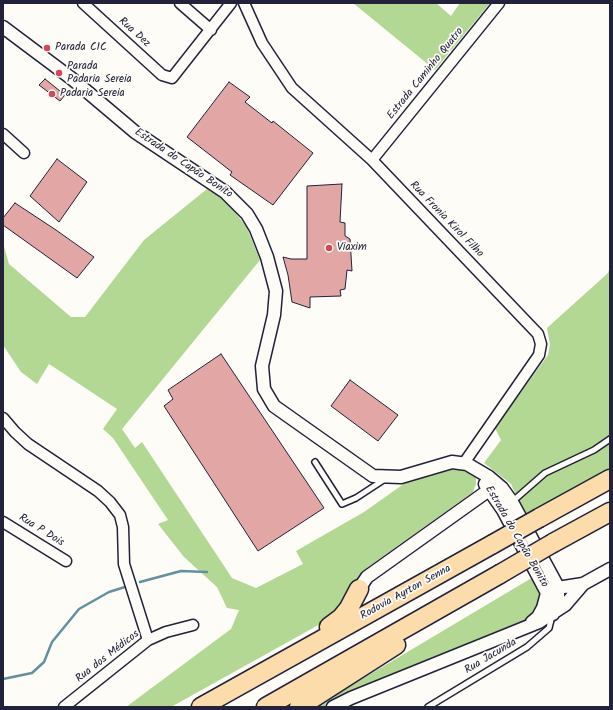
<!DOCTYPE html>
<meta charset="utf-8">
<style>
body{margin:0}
#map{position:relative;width:613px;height:710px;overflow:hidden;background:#fdfcf7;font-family:Kalam,sans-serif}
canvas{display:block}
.frame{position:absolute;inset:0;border:4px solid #22223b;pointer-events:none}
</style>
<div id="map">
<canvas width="613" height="710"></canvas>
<div class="frame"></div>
</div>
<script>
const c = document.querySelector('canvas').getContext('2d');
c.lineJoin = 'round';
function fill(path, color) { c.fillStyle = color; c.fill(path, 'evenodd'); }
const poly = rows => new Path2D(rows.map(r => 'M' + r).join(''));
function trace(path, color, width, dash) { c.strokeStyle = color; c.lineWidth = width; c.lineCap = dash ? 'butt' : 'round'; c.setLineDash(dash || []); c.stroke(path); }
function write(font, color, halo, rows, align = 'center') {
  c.font = font + ' Kalam,sans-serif'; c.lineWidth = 3.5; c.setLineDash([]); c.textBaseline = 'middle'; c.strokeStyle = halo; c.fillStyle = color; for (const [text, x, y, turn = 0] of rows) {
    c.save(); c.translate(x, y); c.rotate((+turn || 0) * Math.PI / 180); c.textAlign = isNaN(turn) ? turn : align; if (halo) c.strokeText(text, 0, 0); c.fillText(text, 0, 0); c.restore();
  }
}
fill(poly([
 [353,3,436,3,451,16,460,3,490,3,435,70],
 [207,189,224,199,246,226,260,260,122,429,135,448,142,442,232,578,256,588,303,564,296,551,364,512,405,483,457,468,465,469,472,472,476,478,476,484,473,492,368,567,352,586,342,607,331,618,171,707,126,707,231,629,239,610,227,608,217,587,184,557,158,524,168,520,113,438,103,429,117,409,49,364,37,384,21,372,3,345,3,243,9,264,71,317,85,317,144,240],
 [610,266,610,468,525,515,511,484,484,463,501,440,495,428,548,355,550,345,547,328,608,273],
 [535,576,542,594,538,608,528,619,342,696,324,707,315,707]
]), '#b3d893');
trace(poly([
 [140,582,181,571,207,572],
 [3,679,32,673,44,662,52,642,79,609,109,592,125,587]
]), '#60929f', 2.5);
const building = poly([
 [45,79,65,95,60,101,39,85,45,79],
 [229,82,250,97,245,102,272,123,273,121,313,153,273,205,230,175,232,172,187,137,229,82],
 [57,159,87,182,59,222,30,196,57,159],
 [342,184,340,222,345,223,345,236,350,239,352,271,347,270,345,289,340,290,341,296,310,297,310,308,292,302,288,275,283,257,291,259,307,259,307,186,342,184],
 [15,203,56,230,94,257,77,278,3,225,3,218,15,203],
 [221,354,324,508,258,551,164,406,173,399,168,390,221,354],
 [350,380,398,415,378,441,331,406,350,380]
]);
fill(building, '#e2a7a4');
trace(building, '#22223b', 1);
const service = poly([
 [315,462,342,504,356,498,385,479],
 [513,501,545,473,594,450,610,439],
 [428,707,527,647,549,628,552,616]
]);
const minor = poly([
 [83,3,162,75,172,78,231,3],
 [180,3,211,30],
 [244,3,262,43,292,88,372,160,538,334,541,344,539,355,464,463],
 [3,134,24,153],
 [372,160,499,3],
 [3,418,15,432,28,444,98,491,110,502,120,515,123,527,124,564,148,640],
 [3,522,66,561],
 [64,707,148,640,166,632,193,625]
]);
const tertiary = poly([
 [3,27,71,78,135,132,225,192,247,214,256,229,267,257,276,291,274,315,262,366,264,389,274,406,373,476,401,477,452,462,467,464,489,477,502,488,512,502,558,587,558,598,553,614],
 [485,484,503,510,547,593],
 [359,589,367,577,489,490,494,487,502,488],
 [551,589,583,584,610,569],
 [532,622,538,617,543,608,547,593],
 [333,707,351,698,539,622,565,605,583,584]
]);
const motorway = poly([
 [539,518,610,479],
 [553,543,610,512],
 [329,627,341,618,349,608,359,589],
 [201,707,493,544],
 [266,707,500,574],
 [299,707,396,645]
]);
trace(service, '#22223b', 8);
trace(minor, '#22223b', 13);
trace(tertiary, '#22223b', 15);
trace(motorway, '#22223b', 21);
trace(service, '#fdfcf7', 5);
trace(minor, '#fdfcf7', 10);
trace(tertiary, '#fdfcf7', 12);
trace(motorway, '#fddcac', 18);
const motorwayBridge = poly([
 [493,544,539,518],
 [500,574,553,543]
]);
trace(motorwayBridge, '#22223b', 21, []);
trace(motorwayBridge, '#fddcac', 18);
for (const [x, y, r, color] of [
 [47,48,4,"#d1495b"],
 [59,73,4,"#d1495b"],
 [52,94,4,"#d1495b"],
 [329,248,4,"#d1495b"]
]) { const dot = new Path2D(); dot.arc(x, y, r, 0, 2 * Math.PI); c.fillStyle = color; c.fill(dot); trace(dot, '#fdfcf7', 1.5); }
write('11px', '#22223b', '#fdfcf7', [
 ["Rua Dez",134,33,42],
 ["Estrada Caminho Quatro",426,74,-51],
 ["Estrada do Capão Bonito",183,164,34],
 ["Rua Fronia Kirol Filho",446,220,46],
 ["Rua P Dois",41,531,32],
 ["Estrada do Capão Bonito",516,537,60],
 ["Rodovia Ayrton Senna",406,593,-29],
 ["Rua dos Médicos",108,657,-38],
 ["Rua Jacunda",491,657,-31]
]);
write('11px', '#22223b', '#fdfcf7', [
 ["Parada CIC",55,48],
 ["Parada",67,67],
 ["Padaria Sereia",67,80],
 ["Padaria Sereia",60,94],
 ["Viaxim",337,248]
], 'left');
</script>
